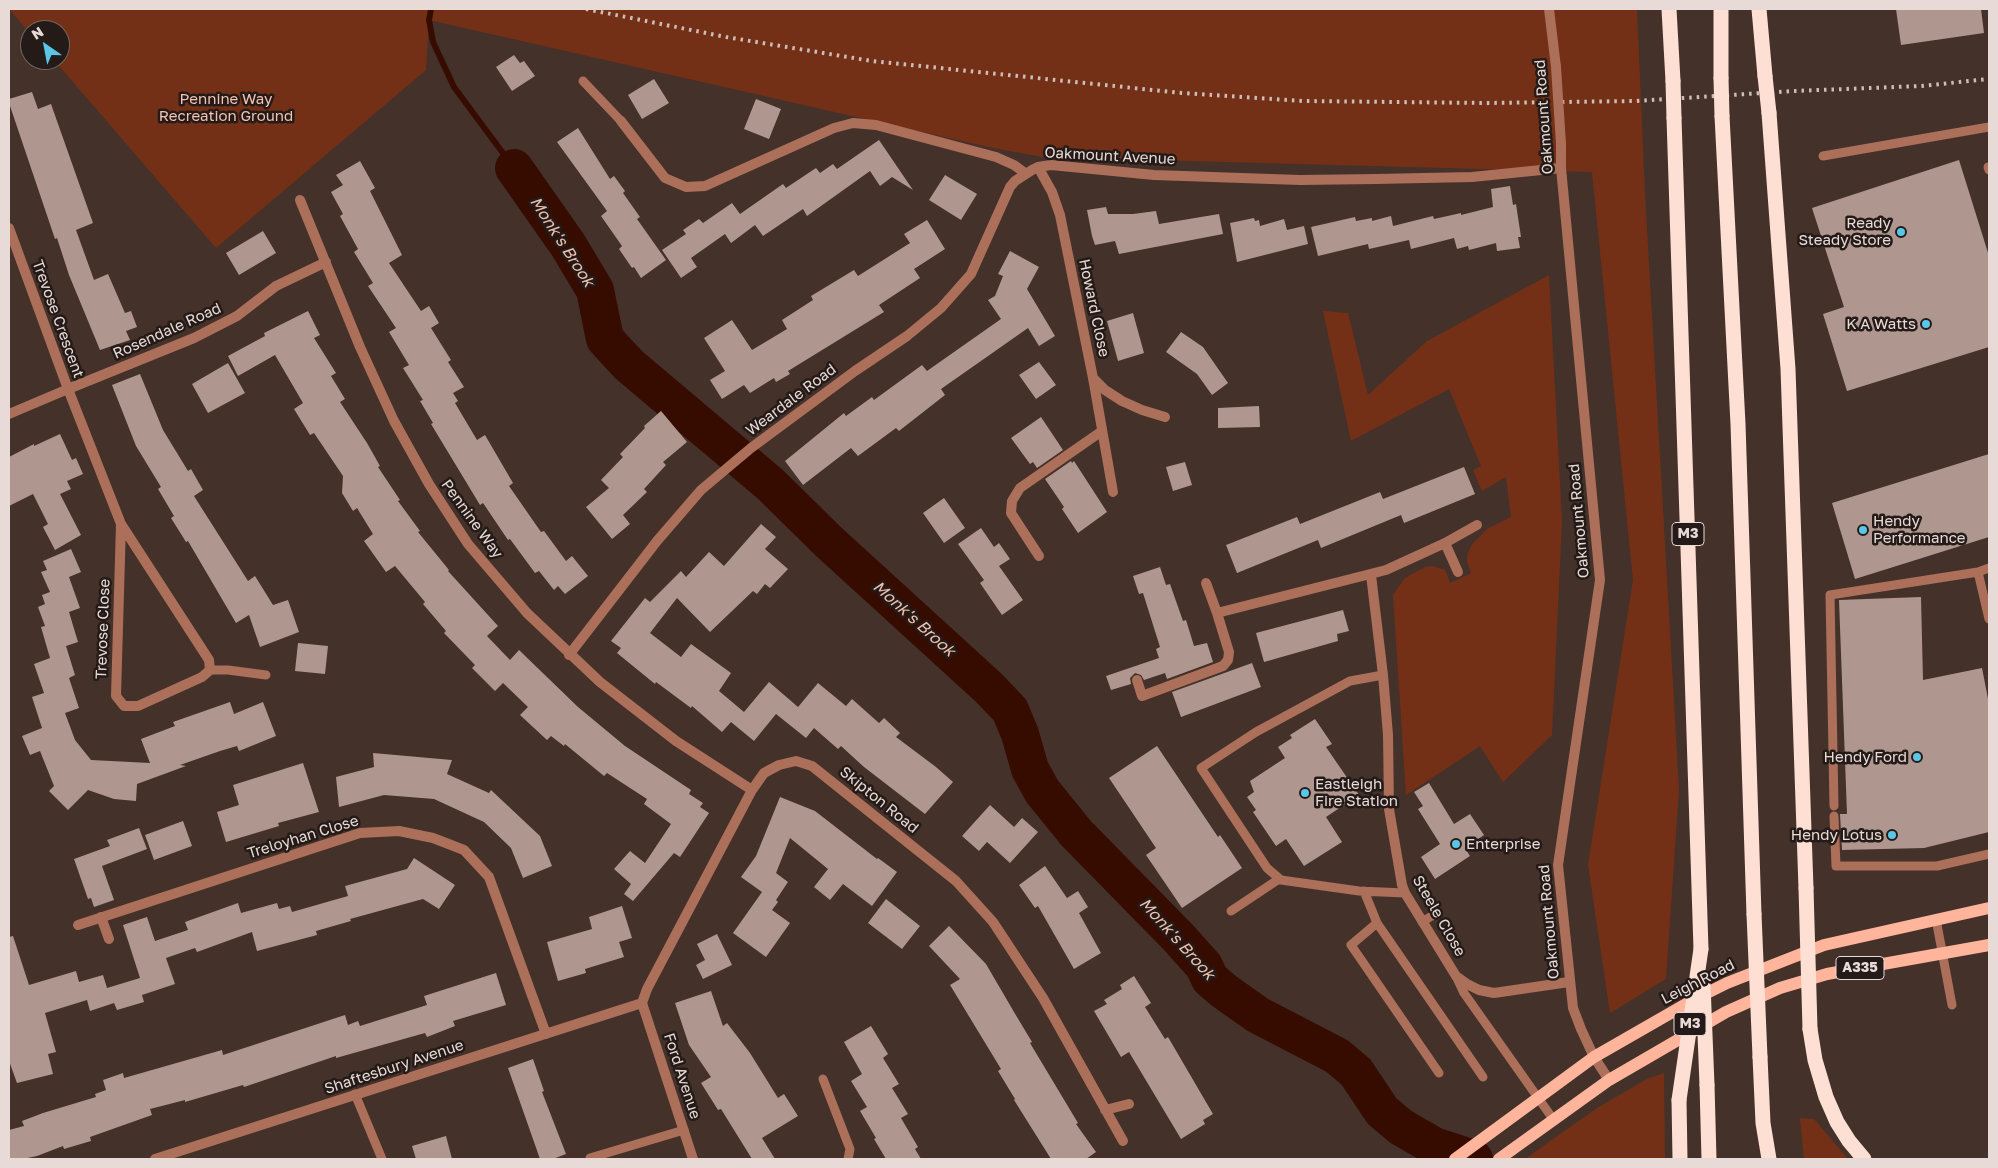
<!DOCTYPE html>
<style>
body{margin:0}
#map{position:relative;width:1998px;height:1168px;overflow:hidden;background:#44312a;font-family:"Golos Text",sans-serif}
canvas{display:block}
.frame{position:absolute;inset:0;border:10px solid #e8dbd7;pointer-events:none}
.north{position:absolute;left:20px;top:20px;width:50px;height:50px;box-sizing:border-box;background:#241b18;border:1px solid #726864;border-radius:50%;rotate:327deg;font-size:14px;font-weight:700;line-height:20px;text-align:center;color:#e8dbd7}
.north::after{content:'';display:block;margin:auto;width:18px;height:22px;background:#5bc7e7;clip-path:polygon(50% 0,100% 100%,50% 72%,0 100%)}
</style>
<div id="map">
<canvas width="1998" height="1168"></canvas>
<div class="frame"></div>
<div class="north">N</div>
</div>
<script>
const c = document.querySelector('canvas').getContext('2d');
c.lineJoin = 'round';
function fill(path, color) { c.fillStyle = color; c.fill(path, 'evenodd'); }
const poly = rows => new Path2D(rows.map(r => 'M' + r).join(''));
function trace(path, color, width, dash) { c.strokeStyle = color; c.lineWidth = width; c.lineCap = dash ? 'butt' : 'round'; c.setLineDash(dash || []); c.stroke(path); }
function write(font, color, halo, rows, align = 'center') {
  c.font = font + ' "Golos Text",sans-serif'; c.lineWidth = 5; c.setLineDash([]); c.textBaseline = 'middle'; c.strokeStyle = halo; c.fillStyle = color; for (const [text, x, y, turn = 0] of rows) {
    c.save(); c.translate(x, y); c.rotate((+turn || 0) * Math.PI / 180); c.textAlign = isNaN(turn) ? turn : align; if (halo) c.strokeText(text, 0, 0); c.fillText(text, 0, 0); c.restore();
  }
}
fill(poly([
 [9,9,1637,9,1645,194,1679,789,1666,979,1610,1013,1588,865,1633,580,1592,172,1043,157,993,148,429,20,426,70,216,248,54,60,60,60,60,30,30,30,30,33],
 [1549,275,1562,521,1552,735,1503,782,1480,746,1406,795,1393,595,1405,578,1425,567,1433,566,1445,570,1450,583,1471,573,1467,562,1468,552,1473,543,1487,529,1511,517,1506,477,1482,491,1473,470,1481,466,1449,389,1351,441,1323,311,1348,313,1368,395,1427,341],
 [1664,1073,1665,1159,1525,1159,1597,1108,1647,1079],
 [1800,1118,1814,1119,1848,1159,1804,1159]
]), '#743017');
trace(poly([
 [431,9,429,20,433,42,454,87,514,168]
]), '#370c00', 6);
trace(poly([
 [514,168,568,245,595,290,605,339,615,350,629,365,770,484,829,542,989,688,1010,710,1020,734,1030,769,1042,791,1076,833,1178,937,1204,966,1210,979,1224,991,1258,1015,1337,1056,1356,1072,1382,1111,1401,1127,1434,1146,1474,1159]
]), '#370c00', 38);
fill(poly([
 [1896,9,1981,9,1984,33,1901,45],
 [514,55,520,63,524,61,535,76,512,91,496,67],
 [654,79,669,103,642,119,628,95],
 [32,92,38,109,51,104,93,223,76,230,94,280,108,274,125,313,131,311,137,327,126,331,130,340,100,350,69,275,57,238,55,239,9,103,9,99],
 [756,99,781,109,769,139,744,129],
 [578,128,610,179,614,176,625,191,623,193,640,217,637,219,666,260,641,278,634,267,632,268,619,249,622,246,601,216,607,211,557,142],
 [879,140,913,190,892,177,880,186,870,171,807,216,803,209,763,236,755,225,731,243,725,234,691,258,697,267,681,278,662,250,686,234,683,230,699,219,703,223,732,203,740,214,783,184,786,188,816,168,820,173,833,164,837,169],
 [1959,160,1989,256,1989,347,1847,391,1823,314,1844,307,1812,208],
 [360,161,375,188,370,191,402,255,389,263,421,311,429,306,439,323,431,328,451,360,448,362,464,387,453,393,458,401,455,403,477,440,485,435,513,483,509,486,541,532,544,531,566,561,572,556,588,576,565,594,558,586,554,590,539,571,535,573,510,539,508,540,483,503,480,505,431,424,433,423,420,401,423,400,403,368,409,365,389,332,396,328,368,286,373,283,354,252,358,249,340,216,343,214,331,192,343,185,336,175],
 [945,175,977,194,961,220,929,200],
 [1510,186,1513,205,1516,204,1521,237,1518,237,1520,248,1497,251,1496,243,1469,250,1468,246,1457,249,1454,238,1411,249,1409,240,1369,249,1368,244,1318,256,1311,227,1355,217,1356,221,1372,218,1372,221,1391,216,1393,226,1433,216,1434,219,1461,213,1461,215,1493,207,1491,189],
 [1106,207,1108,214,1133,214,1156,211,1159,224,1219,214,1223,234,1119,254,1115,241,1095,245,1092,236,1087,210],
 [1254,218,1255,221,1259,220,1260,226,1284,219,1287,230,1304,226,1308,244,1237,262,1230,223],
 [927,220,945,249,914,269,920,278,879,305,884,312,788,371,790,374,776,382,774,378,750,393,744,385,722,399,710,380,725,371,704,338,732,320,752,350,787,329,782,320,813,300,811,296,854,270,858,276,910,243,904,234],
 [263,231,276,253,239,275,226,253],
 [1010,251,1039,267,1027,289,1055,336,1039,346,1028,328,941,389,945,395,899,431,896,428,858,456,851,448,803,485,785,461,844,413,846,416,872,397,874,400,922,365,927,371,1001,319,988,300,995,296,1003,276,998,274],
 [308,311,320,335,314,338,336,373,331,376,345,399,340,402,367,443,380,466,378,467,400,500,398,501,420,531,418,532,449,570,448,571,498,626,487,636,510,660,519,650,578,707,625,746,691,790,689,794,703,803,700,807,709,813,680,857,674,853,633,901,624,894,631,884,614,869,630,851,645,863,671,824,644,804,647,799,607,773,604,776,565,744,564,746,551,736,547,740,520,715,528,707,503,683,495,691,472,668,475,665,444,633,446,631,423,604,425,602,395,566,386,572,364,541,373,534,357,508,353,511,342,493,343,476,314,433,310,435,294,409,303,403,275,355,238,376,228,356,265,336,264,333],
 [1133,313,1144,353,1118,361,1107,321],
 [1181,332,1203,347,1228,383,1212,395,1197,374,1166,352],
 [1039,362,1056,385,1036,399,1019,375],
 [228,363,245,393,208,413,192,384],
 [140,374,163,430,188,471,191,469,203,490,194,496,248,581,255,576,273,605,288,600,299,632,260,647,249,615,236,623,188,541,186,542,171,518,174,516,158,489,161,487,136,446,112,385],
 [1259,406,1260,427,1218,428,1218,408],
 [661,411,687,442,663,462,666,465,644,489,647,492,623,515,630,524,612,539,586,507,609,488,601,480,623,457,620,454,645,428,644,426],
 [1041,417,1063,450,1037,468,1033,462,1030,464,1011,438],
 [60,434,72,460,76,458,83,474,67,481,71,489,60,494,81,535,55,550,43,527,48,524,33,494,9,506,9,457,34,444,34,446],
 [1989,454,1989,537,1855,579,1832,503],
 [1071,461,1072,463,1074,461,1107,512,1078,533,1062,509,1064,507,1045,479],
 [1185,462,1192,485,1173,491,1166,467],
 [1464,467,1475,494,1404,523,1401,515,1321,548,1318,540,1237,573,1226,545,1297,517,1300,524,1380,492,1383,499],
 [944,498,965,528,944,543,923,513],
 [761,524,776,537,765,549,788,569,770,588,765,584,757,594,753,591,710,632,677,598,650,633,681,657,691,644,731,673,719,691,744,712,769,682,798,707,818,683,846,706,852,699,879,723,884,718,900,733,896,737,936,767,953,782,925,814,864,767,841,746,838,749,814,728,806,738,776,714,754,741,731,722,722,732,692,706,691,708,656,682,655,684,617,653,621,648,611,641,645,598,650,602,681,571,686,577,709,552,724,566],
 [981,528,994,547,999,543,1010,559,999,566,1023,600,1002,615,980,583,984,580,958,544],
 [71,549,81,572,69,577,80,608,69,612,78,642,66,646,75,675,69,678,79,708,65,713,75,740,91,760,150,763,141,739,175,726,173,722,230,702,234,714,263,702,276,736,239,751,237,746,220,751,180,765,186,766,137,784,136,801,114,799,88,790,68,810,49,791,54,786,40,751,30,755,22,736,42,728,32,697,44,693,34,664,50,658,41,627,45,626,38,607,45,604,42,595,50,592,41,572,47,570,43,561],
 [1160,567,1166,585,1170,584,1183,621,1186,620,1194,646,1207,643,1213,662,1167,679,1165,673,1144,680,1141,675,1135,673,1130,678,1131,684,1111,690,1106,676,1159,658,1156,649,1160,647,1143,593,1139,594,1133,576],
 [1921,597,1923,680,1982,668,1989,704,1989,832,1924,848,1842,850,1840,814,1847,814,1839,600],
 [1343,610,1349,631,1337,634,1338,641,1264,662,1256,633],
 [298,643,328,646,325,674,295,671],
 [1252,663,1261,687,1181,717,1172,692],
 [1315,719,1332,744,1326,747,1359,795,1326,817,1342,842,1304,866,1286,839,1276,846,1253,812,1256,810,1247,797,1254,792,1250,781,1285,758,1278,747,1292,738,1290,735],
 [1157,746,1218,837,1220,835,1242,868,1182,908,1146,855,1156,848,1109,778],
 [373,753,452,760,447,774,489,793,491,790,540,836,552,866,523,878,511,848,484,822,434,799,384,795,339,807,336,777,374,767],
 [303,763,319,812,278,823,279,826,226,842,217,812,239,805,233,785],
 [1429,783,1454,824,1470,814,1484,835,1465,848,1470,856,1435,879,1421,857,1440,844,1418,809,1423,806,1414,792],
 [780,797,815,811,877,859,878,858,897,872,872,906,843,884,830,900,814,887,828,869,790,838,776,873,788,882,776,900,778,902,772,910,790,923,766,957,733,933,762,892,741,877,756,856],
 [990,805,1014,827,1022,818,1038,832,1010,863,987,842,979,851,962,836],
 [183,821,192,846,154,860,145,835],
 [139,828,147,849,102,866,114,900,94,907,91,898,88,899,74,859,110,846,107,840],
 [414,858,455,885,439,909,423,899,350,919,351,921,316,931,317,935,257,951,252,932,197,952,195,948,166,958,175,984,142,995,144,1002,117,1010,114,1003,90,1011,87,1000,45,1013,56,1052,48,1054,53,1074,17,1083,9,1061,9,937,13,936,29,985,76,971,79,982,103,975,107,988,140,978,123,925,147,917,155,941,188,930,185,922,238,903,241,913,277,903,279,909,290,906,292,912,348,896,345,886,407,869],
 [1045,866,1067,898,1078,891,1088,907,1079,913,1101,953,1074,969,1038,906,1035,908,1019,885],
 [886,899,920,926,902,949,868,923],
 [622,906,632,938,619,942,624,957,585,969,586,973,558,981,547,942,592,929,589,917],
 [949,926,986,964,1014,1012,1032,1042,1030,1043,1078,1123,1076,1124,1096,1152,1086,1159,1051,1159,1014,1100,1015,1099,998,1071,1001,1069,950,985,960,979,929,946],
 [717,934,732,965,703,979,696,965,705,960,697,944],
 [496,973,506,1005,453,1021,455,1026,427,1037,425,1033,336,1058,336,1056,244,1087,243,1085,185,1102,185,1100,150,1109,152,1115,90,1137,91,1141,64,1149,63,1146,37,1156,23,1159,9,1159,9,1130,24,1126,22,1121,43,1113,96,1097,95,1094,106,1090,103,1080,123,1073,124,1078,222,1050,223,1055,345,1015,348,1025,358,1021,360,1026,427,1005,424,996],
 [1134,976,1151,1003,1145,1007,1165,1039,1168,1037,1213,1114,1203,1120,1205,1124,1181,1139,1129,1052,1121,1057,1094,1011,1107,1004,1104,1000,1122,989,1120,985],
 [711,991,723,1026,727,1023,750,1053,778,1098,784,1094,798,1116,762,1138,775,1159,752,1159,721,1109,718,1110,701,1083,711,1077,689,1045,675,1003],
 [871,1026,888,1054,883,1058,899,1084,892,1088,908,1114,901,1118,918,1147,915,1149,921,1159,886,1159,874,1139,876,1138,860,1111,867,1107,851,1081,862,1074,844,1042],
 [533,1059,544,1091,542,1092,566,1154,553,1159,540,1159,508,1068],
 [446,1136,452,1159,416,1159,412,1146]
]), '#af978f');
trace(poly([
 [583,81,621,121],
 [1823,156,1989,127],
 [1988,167,1989,170],
 [1978,572,1989,619],
 [210,670,228,670,266,675],
 [1383,675,1350,681,1256,732,1201,768,1267,868,1281,880,1359,891,1405,893],
 [1834,806,1830,595,1978,572,1989,568],
 [1834,816,1836,866,1937,866,1989,854],
 [1364,891,1377,923,1483,1077],
 [1231,911,1279,879],
 [1936,919,1952,1005],
 [1422,922,1435,914],
 [1377,923,1351,945,1439,1073],
 [1456,976,1464,993,1553,1119],
 [823,1079,850,1149,848,1159],
 [355,1094,382,1159],
 [590,1158,684,1130]
]), '#ab6f5a', 9);
trace(poly([
 [621,121,665,178,686,187,705,186,834,128,853,123,876,125,996,157,1014,165,1025,173],
 [1038,167,1052,192,1060,215,1093,378,1105,390,1122,401,1142,410,1165,417],
 [300,200,360,347,394,421,429,484,468,544,527,613,600,682,676,741,752,790],
 [9,228,68,389,9,414],
 [1093,378,1113,492],
 [121,524,116,696,124,706,138,706,202,677,210,670,209,660,121,524,68,389,194,338,237,316,276,286,326,262],
 [1445,543,1458,572],
 [1039,556,1011,513,1012,501,1020,488,1102,431],
 [1371,575,1383,675,1388,735,1389,809,1402,885,1405,893,1456,976,1467,984,1479,990,1494,993,1569,982],
 [1206,583,1217,613],
 [569,655,657,541,701,490,751,448,855,371,907,336,941,308,971,274,1010,187,1015,181,1032,170,1038,167,1051,165,1154,175,1300,180,1376,179,1472,177,1561,168],
 [1137,680,1142,696,1223,666,1228,660,1229,652,1217,613,1386,570,1445,543,1477,525],
 [101,917,109,939],
 [78,925,360,833,399,831,433,838,464,850,489,877,546,1034],
 [642,1003,647,989,752,790,764,773,779,765,796,761,812,766,956,881,993,922,1043,998,1123,1141],
 [642,1003,693,1159],
 [1105,1110,1129,1104],
 [155,1159,642,1003]
]), '#ab6f5a', 10);
trace(poly([
 [1549,9,1556,67],
 [1561,144,1561,168,1600,580,1558,865,1573,1008,1581,1029,1594,1057,1609,1080]
]), '#ab6f5a', 10);
trace(poly([
 [1455,1159,1594,1057,1695,999,1727,983,1824,945,1989,908],
 [1499,1159,1609,1080,1726,1012,1780,988,1827,974,1989,945]
]), '#ffb59c', 12);
trace(poly([
 [1669,9,1673,81],
 [1721,9,1721,78],
 [1759,9,1765,76],
 [1769,113,1788,369,1806,888],
 [1722,116,1738,424,1754,914],
 [1674,118,1701,949],
 [1810,1029,1815,1060,1826,1097,1837,1122,1849,1141,1864,1159],
 [1760,1057,1763,1123,1769,1159],
 [1707,1085,1709,1159],
 [1679,1100,1680,1159]
]), '#fddfd4', 15);
trace(poly([
 [586,9,726,37,872,61,1182,93,1303,101,1486,103,1636,101,1794,91,1921,86,1989,79]
]), '#ccbeb9', 4, [2.5, 5]);
trace(poly([
 [1556,67,1561,144]
]), '#ab6f5a', 10);
trace(poly([
 [1765,76,1769,113],
 [1721,78,1722,116],
 [1673,81,1674,118],
 [1806,888,1810,1029],
 [1754,914,1760,1057],
 [1703,984,1707,1085],
 [1679,1100,1701,949]
]), '#fddfd4', 15);
for (const [x, y, r, color] of [
 [1901,232,5,"#5bc7e7"],
 [1926,324,5,"#5bc7e7"],
 [1863,530,5,"#5bc7e7"],
 [1917,757,5,"#5bc7e7"],
 [1305,793,5,"#5bc7e7"],
 [1892,835,5,"#5bc7e7"],
 [1456,844,5,"#5bc7e7"]
]) { const dot = new Path2D(); dot.arc(x, y, r, 0, 2 * Math.PI); c.fillStyle = color; c.fill(dot); trace(dot, '#241b18', 2); }
for (const [x, y, w] of [
 [1688,534,32],
 [1860,968,48],
 [1690,1024,32]
]) { const box = new Path2D(); box.roundRect(x - w / 2, y - 11.5, w, 23, 4); c.fillStyle = '#241b18'; c.fill(box); trace(box, '#e8dbd7', 1); }
write('bold 14px', '#e8dbd7', null, [
 ["M3",1688,534],
 ["A335",1860,968],
 ["M3",1690,1024]
]);
write('15px', '#f3c2b1', '#241b18', [
 ["Pennine Way",226,99],
 ["Recreation Ground",226,116]
]);
write('15px', '#e8dbd7', '#241b18', [
 ["Oakmount Road",1544,117,-94],
 ["Oakmount Avenue",1110,156,3],
 ["Howard Close",1094,308,78],
 ["Trevose Crescent",58,319,70],
 ["Rosendale Road",167,331,-24],
 ["Weardale Road",791,400,-37],
 ["Pennine Way",472,519,54],
 ["Oakmount Road",1579,521,-95],
 ["Trevose Close",103,629,-88],
 ["Skipton Road",879,800,39],
 ["Treloyhan Close",303,837,-17],
 ["Steele Close",1439,916,60],
 ["Oakmount Road",1549,922,-95],
 ["Leigh Road",1698,982,-27],
 ["Shaftesbury Avenue",394,1067,-18],
 ["Ford Avenue",682,1076,72]
]);
write('15px', '#e8dbd7', '#241b18', [
 ["Ready",1891,223],
 ["Steady Store",1891,240],
 ["K A Watts",1916,324],
 ["Hendy",1873,521,"left"],
 ["Performance",1873,538,"left"],
 ["Hendy Ford",1907,757],
 ["Eastleigh",1315,784,"left"],
 ["Fire Station",1315,801,"left"],
 ["Hendy Lotus",1882,835],
 ["Enterprise",1466,844,"left"]
], 'right');
write('italic 16px', '#f0bfae', '#241b18', [
 ["Monk's Brook",562,242,57],
 ["Monk's Brook",914,619,42],
 ["Monk's Brook",1177,939,48]
]);
</script>
